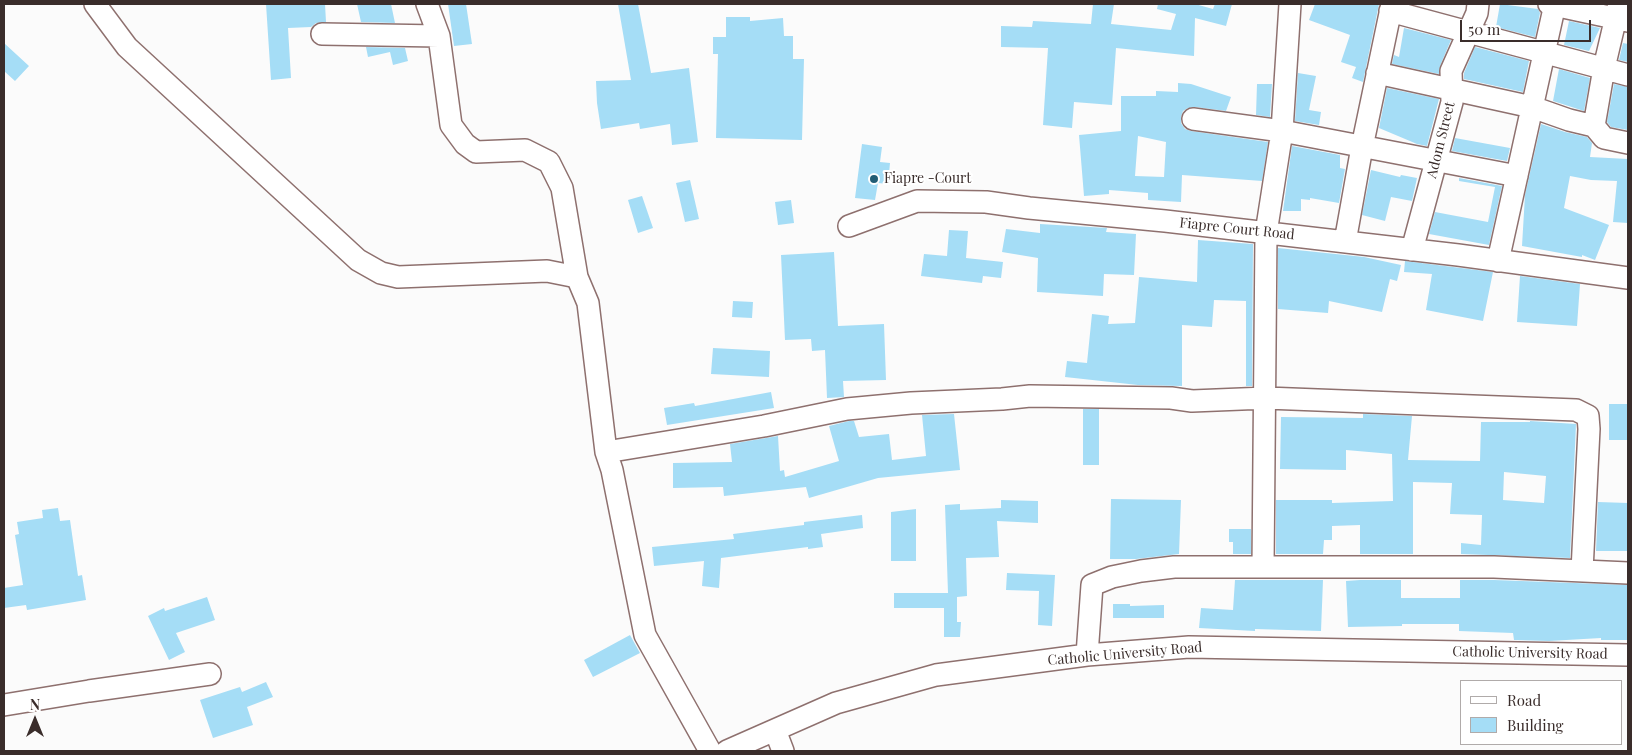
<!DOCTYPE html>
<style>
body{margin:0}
#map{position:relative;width:1632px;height:755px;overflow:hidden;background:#fbfbfb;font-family:"Playfair Display",serif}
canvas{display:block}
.frame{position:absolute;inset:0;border:5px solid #3a2d2b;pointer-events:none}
.legend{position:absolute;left:1460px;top:680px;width:162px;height:65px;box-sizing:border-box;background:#fff;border:1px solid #b0abaa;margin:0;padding:6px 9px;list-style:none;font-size:15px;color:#3a2d2b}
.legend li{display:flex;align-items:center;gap:10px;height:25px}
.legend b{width:25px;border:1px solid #b0abaa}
.north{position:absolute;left:10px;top:695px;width:50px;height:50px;-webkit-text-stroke:4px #fff;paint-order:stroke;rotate:0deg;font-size:14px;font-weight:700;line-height:20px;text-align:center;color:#3a2d2b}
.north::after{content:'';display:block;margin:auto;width:18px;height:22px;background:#3a2d2b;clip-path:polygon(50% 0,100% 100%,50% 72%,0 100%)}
.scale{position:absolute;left:1460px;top:20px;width:131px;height:22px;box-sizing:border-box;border:2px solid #3a2d2b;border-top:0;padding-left:6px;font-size:15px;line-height:18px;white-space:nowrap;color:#3a2d2b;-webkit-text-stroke:4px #fff;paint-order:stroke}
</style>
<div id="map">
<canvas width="1632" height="755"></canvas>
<div class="frame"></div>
<ul class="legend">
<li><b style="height:6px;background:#fff"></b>Road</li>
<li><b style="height:14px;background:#a5ddf6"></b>Building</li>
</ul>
<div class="north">N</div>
<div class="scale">50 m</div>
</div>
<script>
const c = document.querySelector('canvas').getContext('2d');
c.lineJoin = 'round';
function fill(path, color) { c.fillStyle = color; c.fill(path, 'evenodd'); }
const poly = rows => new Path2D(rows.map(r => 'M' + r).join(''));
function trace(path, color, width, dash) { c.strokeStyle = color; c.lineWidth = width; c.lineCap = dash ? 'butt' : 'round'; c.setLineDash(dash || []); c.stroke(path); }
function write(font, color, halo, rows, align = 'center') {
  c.font = font + ' "Playfair Display",serif'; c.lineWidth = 4; c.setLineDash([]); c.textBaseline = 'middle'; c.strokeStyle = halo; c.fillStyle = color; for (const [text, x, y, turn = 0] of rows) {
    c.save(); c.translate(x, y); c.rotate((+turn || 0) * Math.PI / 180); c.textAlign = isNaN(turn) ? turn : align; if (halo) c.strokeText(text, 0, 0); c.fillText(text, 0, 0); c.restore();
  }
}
fill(poly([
 [266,4,325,4,326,22,316,23,311,27,288,28,291,78,271,80],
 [357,4,391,4,395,23,361,22],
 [448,4,466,4,472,44,454,46],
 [618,4,638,4,651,73,689,68,698,142,672,145,670,124,640,129,639,123,601,129,597,103,596,81,631,80],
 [1093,4,1114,4,1111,24,1171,30,1176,14,1157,9,1158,4,1195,4,1213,9,1215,4,1232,4,1226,26,1195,18,1194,56,1116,48,1112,105,1074,102,1072,128,1043,125,1048,48,1001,47,1001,26,1032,27,1033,21,1091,24],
 [1315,4,1379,4,1363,82,1352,78,1356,67,1341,62,1350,35,1309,20],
 [1500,4,1538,9,1540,13,1535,37,1496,27],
 [726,17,750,17,750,21,783,18,784,36,793,36,793,59,804,59,802,140,716,138,718,54,713,54,713,37,726,37],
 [1569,21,1600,28,1589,51,1564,45],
 [1404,28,1451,40,1440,66,1439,74,1392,64,1394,55,1399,57],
 [4,43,29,66,15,81,4,71],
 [1623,43,1628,44,1628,62,1619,60],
 [366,47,405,48,408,61,393,65,390,52,368,57],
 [1475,47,1529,61,1523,92,1464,79,1464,73],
 [1559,69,1590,78,1584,111,1553,101],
 [1298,73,1316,76,1309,110,1321,112,1319,125,1295,121],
 [1178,83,1191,84,1231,97,1226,111,1195,107,1188,108,1183,111,1181,117,1181,123,1185,129,1191,131,1268,142,1262,181,1182,175,1181,202,1148,200,1148,193,1109,190,1109,194,1084,196,1079,135,1121,131,1121,96,1156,96,1156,91,1178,92],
 [1138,136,1166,142,1164,177,1135,176],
 [1257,84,1272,84,1270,117,1256,115],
 [1614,84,1628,87,1628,130,1611,127,1607,122],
 [1387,88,1439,99,1427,146,1417,144,1379,128],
 [1541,124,1565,132,1587,137,1592,143,1590,157,1628,159,1628,223,1613,222,1617,181,1591,180,1570,176,1564,208,1609,225,1595,260,1582,255,1582,257,1522,246,1525,195],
 [1455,138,1510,148,1507,161,1452,151],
 [862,144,882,147,880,162,890,163,888,184,878,183,875,200,855,198],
 [1292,146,1340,155,1340,168,1345,169,1339,203,1310,198,1310,200,1301,199,1301,211,1283,211],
 [1371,170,1400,177,1401,175,1417,178,1412,201,1391,197,1385,221,1362,215],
 [1459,178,1502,186,1489,245,1429,234,1435,212,1488,222,1495,187,1459,181],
 [690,180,699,219,685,222,676,183],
 [642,196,653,228,638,233,628,200],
 [791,200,794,223,778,225,775,202],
 [1040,224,1107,228,1106,232,1136,234,1134,275,1104,274,1103,296,1037,292,1038,258,1002,252,1006,229,1040,233],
 [949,230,968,231,966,258,1003,262,1001,278,983,276,982,283,921,276,924,254,947,256],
 [1198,240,1253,244,1252,386,1246,386,1246,301,1214,300,1212,327,1182,325,1182,386,1138,385,1065,377,1067,361,1087,363,1092,314,1109,316,1108,324,1135,323,1139,277,1197,282],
 [1278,248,1364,257,1401,265,1397,281,1390,279,1382,312,1329,301,1328,313,1278,309],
 [834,252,838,326,884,324,886,380,843,381,844,397,827,398,825,350,812,351,811,339,785,340,781,255],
 [1405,261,1493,272,1483,321,1426,310,1432,274,1404,272],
 [1520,276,1580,284,1577,326,1517,322],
 [733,301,753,302,752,318,732,317],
 [713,348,770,351,769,377,711,374],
 [771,392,774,408,667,425,664,408,694,403,695,406],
 [1609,404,1628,404,1628,440,1609,440],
 [1083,409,1099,409,1099,465,1083,465],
 [954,414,960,470,878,478,809,498,806,487,724,496,723,487,673,488,673,463,732,462,730,444,778,436,780,471,784,470,785,477,839,461,829,426,849,421,854,421,859,437,889,434,892,460,926,456,922,415],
 [1363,414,1412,416,1408,460,1480,461,1481,422,1530,422,1530,421,1576,424,1570,558,1461,554,1461,543,1481,545,1482,515,1450,514,1452,483,1413,482,1413,554,1360,554,1360,525,1332,526,1332,540,1324,540,1323,554,1276,554,1276,500,1332,500,1332,503,1393,501,1392,454,1346,450,1346,470,1280,469,1281,417,1363,418],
 [1504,472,1546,476,1544,503,1503,500],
 [1111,499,1181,500,1179,554,1136,559,1110,559],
 [1001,500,1038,501,1038,523,997,521,999,557,966,558,967,596,957,597,957,622,961,622,960,637,944,637,944,608,894,608,894,593,948,593,945,505,960,504,960,510,1001,508],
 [1598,502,1628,503,1628,551,1596,551],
 [58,508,60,521,70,520,78,576,82,575,86,600,27,610,26,605,4,608,4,588,23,585,15,535,19,534,17,522,43,518,42,510],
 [916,509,916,561,891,561,891,512],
 [862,515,863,528,821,534,823,547,808,549,808,547,721,558,719,588,702,586,704,561,654,566,652,547,734,539,733,534,804,525,804,522],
 [1229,529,1251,529,1251,554,1233,554,1233,542,1229,542],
 [1007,573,1055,575,1052,626,1038,625,1039,591,1006,590],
 [1235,580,1323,580,1321,631,1255,629,1255,631,1199,628,1201,608,1233,610],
 [1360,580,1401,580,1401,598,1460,598,1460,580,1494,580,1628,585,1628,640,1601,640,1601,638,1549,641,1514,640,1513,633,1459,631,1459,624,1402,624,1402,626,1348,627,1346,581],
 [207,597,215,620,176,633,185,652,169,660,148,616,164,608,165,611],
 [1113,604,1130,604,1130,606,1164,605,1164,618,1113,618],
 [630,635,640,653,593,677,584,660],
 [266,682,273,697,247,707,253,725,213,738,200,700,240,687,242,692]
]), '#a5ddf6');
const street = poly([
 [95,4,127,47,358,260,381,273,398,277,547,271,577,277],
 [427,4,439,36,451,125,465,144,476,152,525,150,549,162,562,188,577,277,588,303,606,452,612,470,645,635,710,751],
 [1549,4,1628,21],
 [1390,11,1628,75],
 [322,34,439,36],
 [1377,73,1532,107,1569,120,1594,126,1604,138,1628,143],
 [1193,119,1282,131,1517,176],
 [1594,126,1604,68,1619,4],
 [849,226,917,201,986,202,1029,208,1165,221,1458,255,1628,278],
 [1345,242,1362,147,1392,4],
 [1412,250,1452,102,1451,71,1477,13,1478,4],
 [1498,261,1555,4],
 [606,452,764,426,847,409,911,403,1002,399,1030,396,1171,398,1192,401,1266,398,1576,410,1588,416,1589,429,1582,571],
 [1263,567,1266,233,1282,131,1290,4],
 [1087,655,1092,585,1112,577,1141,571,1174,567,1494,567,1628,573],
 [4,705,89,691,210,674],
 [775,730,783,751],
 [727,751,836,703,936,675,1087,655,1189,647,1628,655]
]);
trace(street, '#8e706e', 24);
trace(street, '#fff', 21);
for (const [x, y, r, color] of [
 [874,179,5,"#215d75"]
]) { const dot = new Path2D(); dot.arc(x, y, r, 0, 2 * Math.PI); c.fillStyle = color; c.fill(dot); trace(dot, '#fff', 2); }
write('14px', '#3a2d2b', '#fff', [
 ["Adom Street",1441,140,-76],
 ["Fiapre Court Road",1237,229,6],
 ["Catholic University Road",1530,653,1],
 ["Catholic University Road",1125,654,-5]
]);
write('14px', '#3a2d2b', '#fff', [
 ["Fiapre -Court",884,179]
], 'left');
</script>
